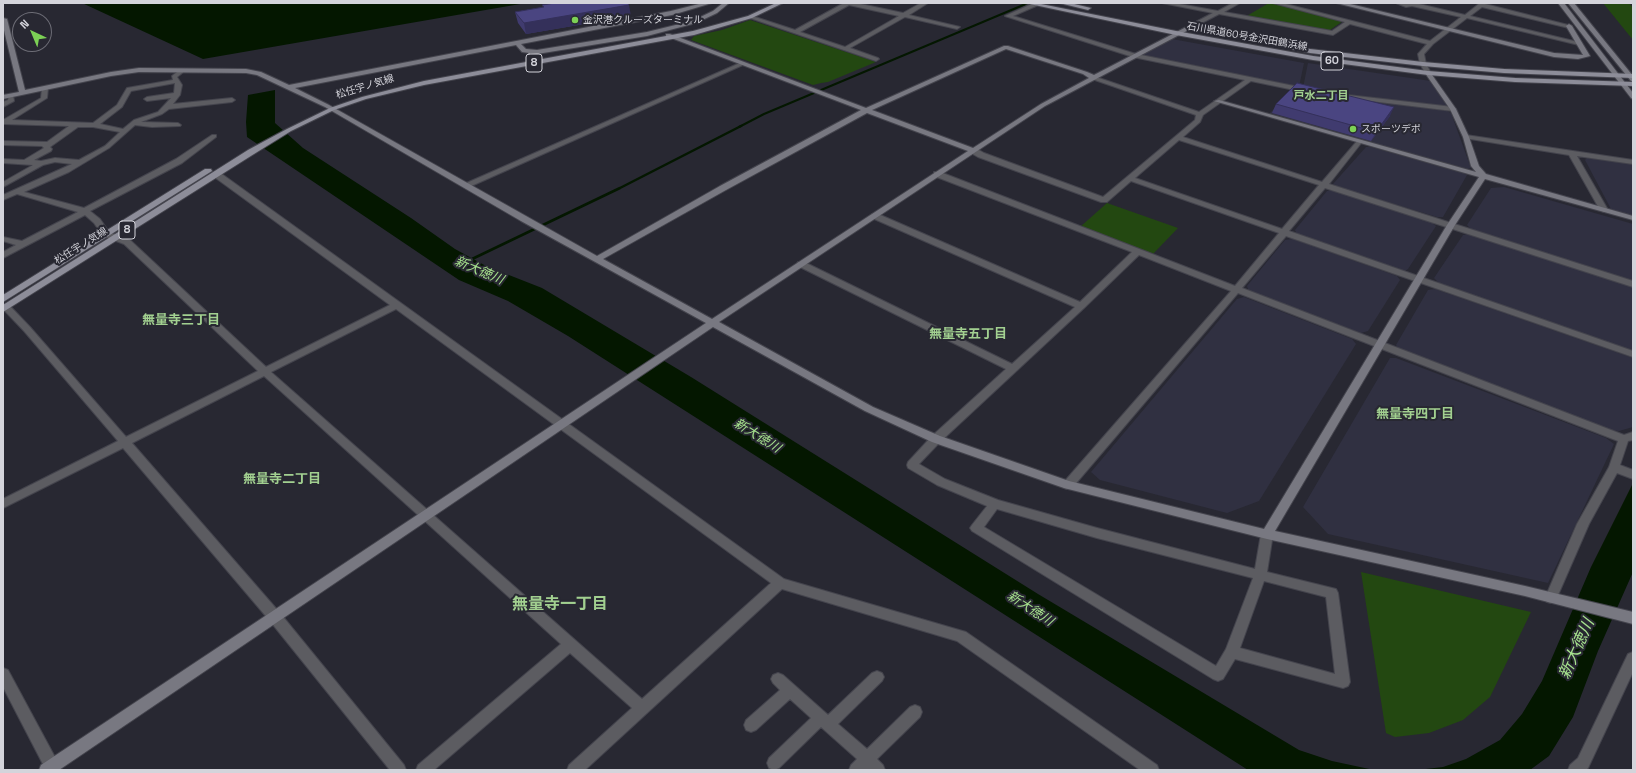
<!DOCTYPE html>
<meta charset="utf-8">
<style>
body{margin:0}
#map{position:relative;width:1636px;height:773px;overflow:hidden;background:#282832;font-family:"Space Grotesk",sans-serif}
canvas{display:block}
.frame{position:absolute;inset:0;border:4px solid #d4d4db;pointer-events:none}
.north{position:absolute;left:12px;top:12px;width:40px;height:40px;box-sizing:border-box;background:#282832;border:1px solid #6d6d76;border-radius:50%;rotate:316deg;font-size:11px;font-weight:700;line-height:16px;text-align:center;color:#d4d4db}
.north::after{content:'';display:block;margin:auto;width:14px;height:18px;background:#7cd155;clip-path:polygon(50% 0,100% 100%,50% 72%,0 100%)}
</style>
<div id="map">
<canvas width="1636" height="773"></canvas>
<div class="frame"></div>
<div class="north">N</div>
</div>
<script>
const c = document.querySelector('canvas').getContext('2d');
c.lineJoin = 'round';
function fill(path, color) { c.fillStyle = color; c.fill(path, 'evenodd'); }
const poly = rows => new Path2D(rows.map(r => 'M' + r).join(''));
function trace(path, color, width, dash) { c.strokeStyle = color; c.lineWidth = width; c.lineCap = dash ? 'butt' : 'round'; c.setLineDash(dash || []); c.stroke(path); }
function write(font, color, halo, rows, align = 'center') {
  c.font = font + ' "Space Grotesk","Noto Sans JP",sans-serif'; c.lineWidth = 4; c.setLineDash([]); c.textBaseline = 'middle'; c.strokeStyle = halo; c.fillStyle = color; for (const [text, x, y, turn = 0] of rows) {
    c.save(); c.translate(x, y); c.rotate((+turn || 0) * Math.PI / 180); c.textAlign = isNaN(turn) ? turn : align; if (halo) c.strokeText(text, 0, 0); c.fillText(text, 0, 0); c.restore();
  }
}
fill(poly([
 [1172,39,1304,63,1299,87,1145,57,1143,54],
 [1308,63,1431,81,1449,106,1442,107,1303,88],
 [1293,90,1447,111,1451,113,1471,168,1468,169,1269,114],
 [1366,147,1371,147,1463,173,1467,175,1443,217,1437,217,1338,187,1333,184],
 [1587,158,1633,164,1633,216,1611,209,1585,160],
 [1504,187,1633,224,1633,281,1471,229,1467,225,1491,188],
 [1332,190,1430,221,1436,226,1408,269,1405,271,1297,234,1295,230,1327,191],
 [1469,234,1633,287,1633,351,1439,283,1434,278,1463,235],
 [1293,239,1397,276,1400,280,1368,331,1361,333,1249,292,1247,286,1285,240],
 [1435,289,1633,358,1633,427,1619,431,1609,430,1399,349,1396,345,1428,290],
 [1244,297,1352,339,1356,344,1259,501,1227,513,1100,480,1091,472,1237,299],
 [1390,358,1396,358,1606,438,1614,444,1548,583,1328,534,1303,507]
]), '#303041');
fill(poly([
 [1269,3,1271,3,1343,21,1330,30,1327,31,1245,17],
 [1603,3,1629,3,1633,8,1633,40],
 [750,20,876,62,828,82,821,83,813,85,691,40,694,36,722,30],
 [1107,203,1178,228,1153,254,1080,227],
 [1361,572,1531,612,1490,697,1463,720,1429,733,1395,737,1386,733]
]), '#234811');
fill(poly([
 [82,3,526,3,203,59],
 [275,90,275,123,303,148,411,218,455,249,486,266,542,288,691,377,1038,594,1299,750,1332,761,1374,770,1248,770,568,336,508,301,459,280,247,137,246,122,248,95],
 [1633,483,1633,572,1598,651,1573,717,1549,756,1530,770,1417,770,1443,767,1466,759,1500,740,1522,714,1542,681,1591,567]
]), '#041700');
trace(poly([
 [739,127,764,114,1028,3]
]), '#041700', 2);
trace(poly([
 [470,260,620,188,741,126]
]), '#041700', 2.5);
const street = poly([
 [844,3,856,3,903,13,921,3,928,3,909,15,960,27,957,29,905,17,850,48,878,58,879,59,876,61,747,17,752,16,795,30,844,3],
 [849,5,899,16,845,47,800,32,849,5],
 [1034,3,1037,5,1036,6,1013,16,1136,54,1304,88,1307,90,1304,92,1251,81,1203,115,1200,122,1183,137,1322,182,1358,140,1362,140,1362,142,1329,184,1633,281,1633,287,1325,188,1289,231,1633,351,1633,357,1286,236,1242,288,1624,435,1633,432,1633,440,1628,441,1620,465,1633,470,1633,479,1617,473,1589,524,1555,602,1551,603,1547,602,1545,598,1577,524,1609,467,1618,441,1238,293,1072,488,1068,489,1064,488,1062,485,1064,482,1231,291,1139,255,1084,308,940,442,919,464,945,479,998,500,1097,528,1255,569,1261,534,1263,531,1267,529,1271,531,1273,534,1267,572,1332,588,1336,589,1338,593,1350,682,1348,686,1343,688,1235,659,1223,679,1218,681,1213,679,972,531,970,528,972,525,987,506,937,485,908,468,907,465,908,462,932,436,1006,369,798,266,797,264,798,262,804,262,1012,364,1075,307,872,218,872,214,878,214,1080,302,1132,252,934,176,934,172,940,172,1235,286,1279,233,1131,181,1107,202,1101,202,978,157,971,153,971,149,977,149,984,153,1103,197,1195,120,1196,115,1092,79,1092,77,1096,77,1199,112,1245,80,1133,57,1005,16,1034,3],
 [1179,140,1319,185,1282,229,1135,178,1179,140],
 [997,509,1097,538,1253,578,1226,649,1216,666,984,527,997,509],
 [1264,581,1326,597,1335,674,1240,648,1264,581],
 [1162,3,1174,3,1218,11,1233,3,1240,3,1224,12,1332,31,1345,22,1273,3,1282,3,1430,41,1461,17,1412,6,1406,7,1396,3,1415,3,1465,15,1480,3,1486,3,1485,4,1572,26,1569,28,1482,7,1470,16,1582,43,1579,45,1467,18,1433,44,1424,54,1426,64,1431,73,1428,75,1426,74,1420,64,1418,54,1427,44,1350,24,1333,35,1219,14,1194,27,1191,25,1192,24,1213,13,1162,3],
 [740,63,745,64,469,187,466,187,462,185,740,63],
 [181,69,186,70,177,77,182,85,180,95,173,104,232,98,235,100,232,102,169,109,162,114,141,122,178,123,181,125,180,126,152,127,135,125,109,148,69,172,24,192,84,208,176,159,212,135,216,135,216,137,182,163,90,211,100,219,109,232,130,240,266,367,390,305,213,176,213,172,219,172,784,579,966,632,1157,765,1159,770,1140,770,957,641,782,589,585,770,567,770,569,765,632,708,570,653,434,770,416,770,418,765,561,644,264,376,132,443,280,613,404,765,406,770,390,770,270,621,123,448,3,508,3,499,118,441,24,331,3,309,3,305,9,305,30,327,126,437,258,371,124,244,103,236,94,223,85,215,3,258,3,252,16,245,3,241,3,237,22,241,78,212,17,194,3,200,3,195,72,164,55,162,43,165,3,187,3,182,33,165,3,163,3,159,24,160,44,148,42,146,3,145,3,141,47,142,69,126,3,124,3,120,41,98,42,88,45,86,48,88,47,98,12,120,93,123,117,105,127,88,173,80,172,76,181,69],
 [175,83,174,93,147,97,144,99,147,101,171,98,158,112,134,120,123,129,100,124,122,107,131,91,175,83],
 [78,127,93,127,120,132,105,146,79,160,55,158,41,161,34,160,51,151,52,149,50,147,78,127],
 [396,309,771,583,642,699,271,372,396,309],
 [9,95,13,95,14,101,3,107,3,102,8,100,9,95],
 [1348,95,1453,107,1456,109,1453,111,1346,98,1345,97,1348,95],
 [1466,135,1633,160,1633,164,1577,156,1608,210,1604,212,1600,210,1569,155,1464,138,1463,137,1466,135],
 [1633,652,1633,672,1588,768,1586,770,1568,770,1570,765,1578,758,1628,654,1633,652],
 [3,668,8,670,57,761,59,766,58,770,46,770,3,687,3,668],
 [877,671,882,673,884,677,882,681,838,724,867,749,910,707,915,705,920,707,922,712,920,717,877,759,883,765,885,770,849,770,851,765,857,759,821,727,779,768,774,770,769,768,767,763,769,758,811,718,790,699,756,730,751,732,746,730,744,725,746,720,780,690,773,683,771,679,773,675,778,673,783,675,828,715,872,673,877,671]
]);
const secondary = poly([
 [703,3,712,3,672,15,521,44,526,49,537,50,647,32,692,21,713,11,723,3,729,3,717,13,696,23,647,36,537,54,522,52,516,45,295,88,329,105,597,256,720,186,861,110,666,36,666,34,670,34,866,108,1004,46,1008,46,1087,72,1094,75,1192,24,1196,24,1196,26,1045,106,719,322,873,407,940,436,1069,481,1264,529,1447,225,1479,177,1214,101,1219,100,1476,172,1471,166,1463,137,1450,109,1425,73,1430,72,1456,109,1469,137,1479,166,1486,174,1633,216,1633,220,1485,179,1455,225,1275,531,1525,586,1633,612,1633,624,1525,596,1267,539,1064,488,932,442,865,411,713,327,59,770,39,770,41,765,706,323,521,221,325,107,257,75,246,73,139,72,111,76,3,99,3,95,19,92,3,26,3,18,7,19,25,90,111,72,139,68,246,69,261,72,289,85,671,11,703,3],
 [1006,49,1083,74,1089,78,1041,104,973,148,872,110,1006,49],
 [867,113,968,151,712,319,603,259,726,190,867,113],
 [1336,3,1346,3,1554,53,1583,55,1566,26,1569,24,1572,26,1590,56,1578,59,1554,57,1336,3],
 [1558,3,1564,3,1633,93,1633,99,1631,98,1558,3],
 [1568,3,1574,3,1633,76,1633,82,1631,81,1568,3]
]);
const primary = poly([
 [776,3,783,3,752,18,694,35,424,85,366,99,334,110,291,131,254,154,3,312,3,305,248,150,287,129,330,108,362,97,424,81,693,31,748,16,776,3],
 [1025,3,1036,3,1176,31,1313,56,1428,71,1515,78,1633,82,1633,86,1515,82,1428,75,1313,60,1176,35,1025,3],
 [1059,3,1070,3,1091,8,1088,10,1059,3],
 [1270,41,1310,49,1423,62,1504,69,1633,74,1633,78,1504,73,1423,66,1310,53,1268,44,1268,42,1270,41],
 [205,169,211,169,212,171,3,302,3,295,205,169]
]);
trace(street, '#44444d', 2);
trace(secondary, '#44444d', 2);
trace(primary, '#44444d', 2);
fill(street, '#5c5c61');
fill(secondary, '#787881');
fill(primary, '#8d8d99');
fill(poly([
 [542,5,631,16,526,34,518,23,515,12,543,7],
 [1276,104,1390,116,1371,141,1272,113]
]), '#403b6f');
fill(poly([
 [629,5,631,16,526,34,524,23],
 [1394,107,1390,116,1371,141,1376,132]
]), '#34305a');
const building = poly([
 [555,3,627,3,629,5,524,23,515,12,544,7,542,5,555,3],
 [1297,83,1394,107,1376,132,1276,104,1297,83]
]);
fill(building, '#4a4581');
trace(building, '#34305a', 1);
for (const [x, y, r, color] of [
 [575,20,4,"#7cd155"],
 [1353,129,4,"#7cd155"]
]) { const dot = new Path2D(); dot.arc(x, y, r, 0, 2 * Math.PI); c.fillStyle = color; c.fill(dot); trace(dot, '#282832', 1.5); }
write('10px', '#d4d4db', '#282832', [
 ["金沢港クルーズターミナル",583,20],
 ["スポーツデポ",1361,129]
], 'left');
write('10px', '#d4d4db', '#282832', [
 ["石川県道60号金沢田鶴浜線",1247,37,10],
 ["松任宇ノ気線",365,87,-17],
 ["松任宇ノ気線",81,246,-32]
]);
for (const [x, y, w] of [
 [1332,61,22],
 [534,63,16],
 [127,230,16]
]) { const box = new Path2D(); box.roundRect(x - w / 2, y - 9, w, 18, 3); c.fillStyle = '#282832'; c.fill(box); trace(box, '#d4d4db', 1); }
write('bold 11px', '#d4d4db', null, [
 ["60",1332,61],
 ["8",534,63],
 ["8",127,230]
]);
write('bold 11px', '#a2d090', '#282832', [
 ["戸水二丁目",1321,96]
]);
write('italic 13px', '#a7e38e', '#282832', [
 ["新大徳川",479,271,23],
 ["新大徳川",757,436,32],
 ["新大徳川",1030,609,33]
]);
write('bold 13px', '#a2d090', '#282832', [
 ["無量寺三丁目",181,320],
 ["無量寺五丁目",968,334],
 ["無量寺四丁目",1415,414],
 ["無量寺二丁目",282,479]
]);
write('bold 16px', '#a2d090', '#282832', [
 ["無量寺一丁目",560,605]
]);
write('italic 16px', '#a7e38e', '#282832', [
 ["新大徳川",1577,649,-66]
]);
</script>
